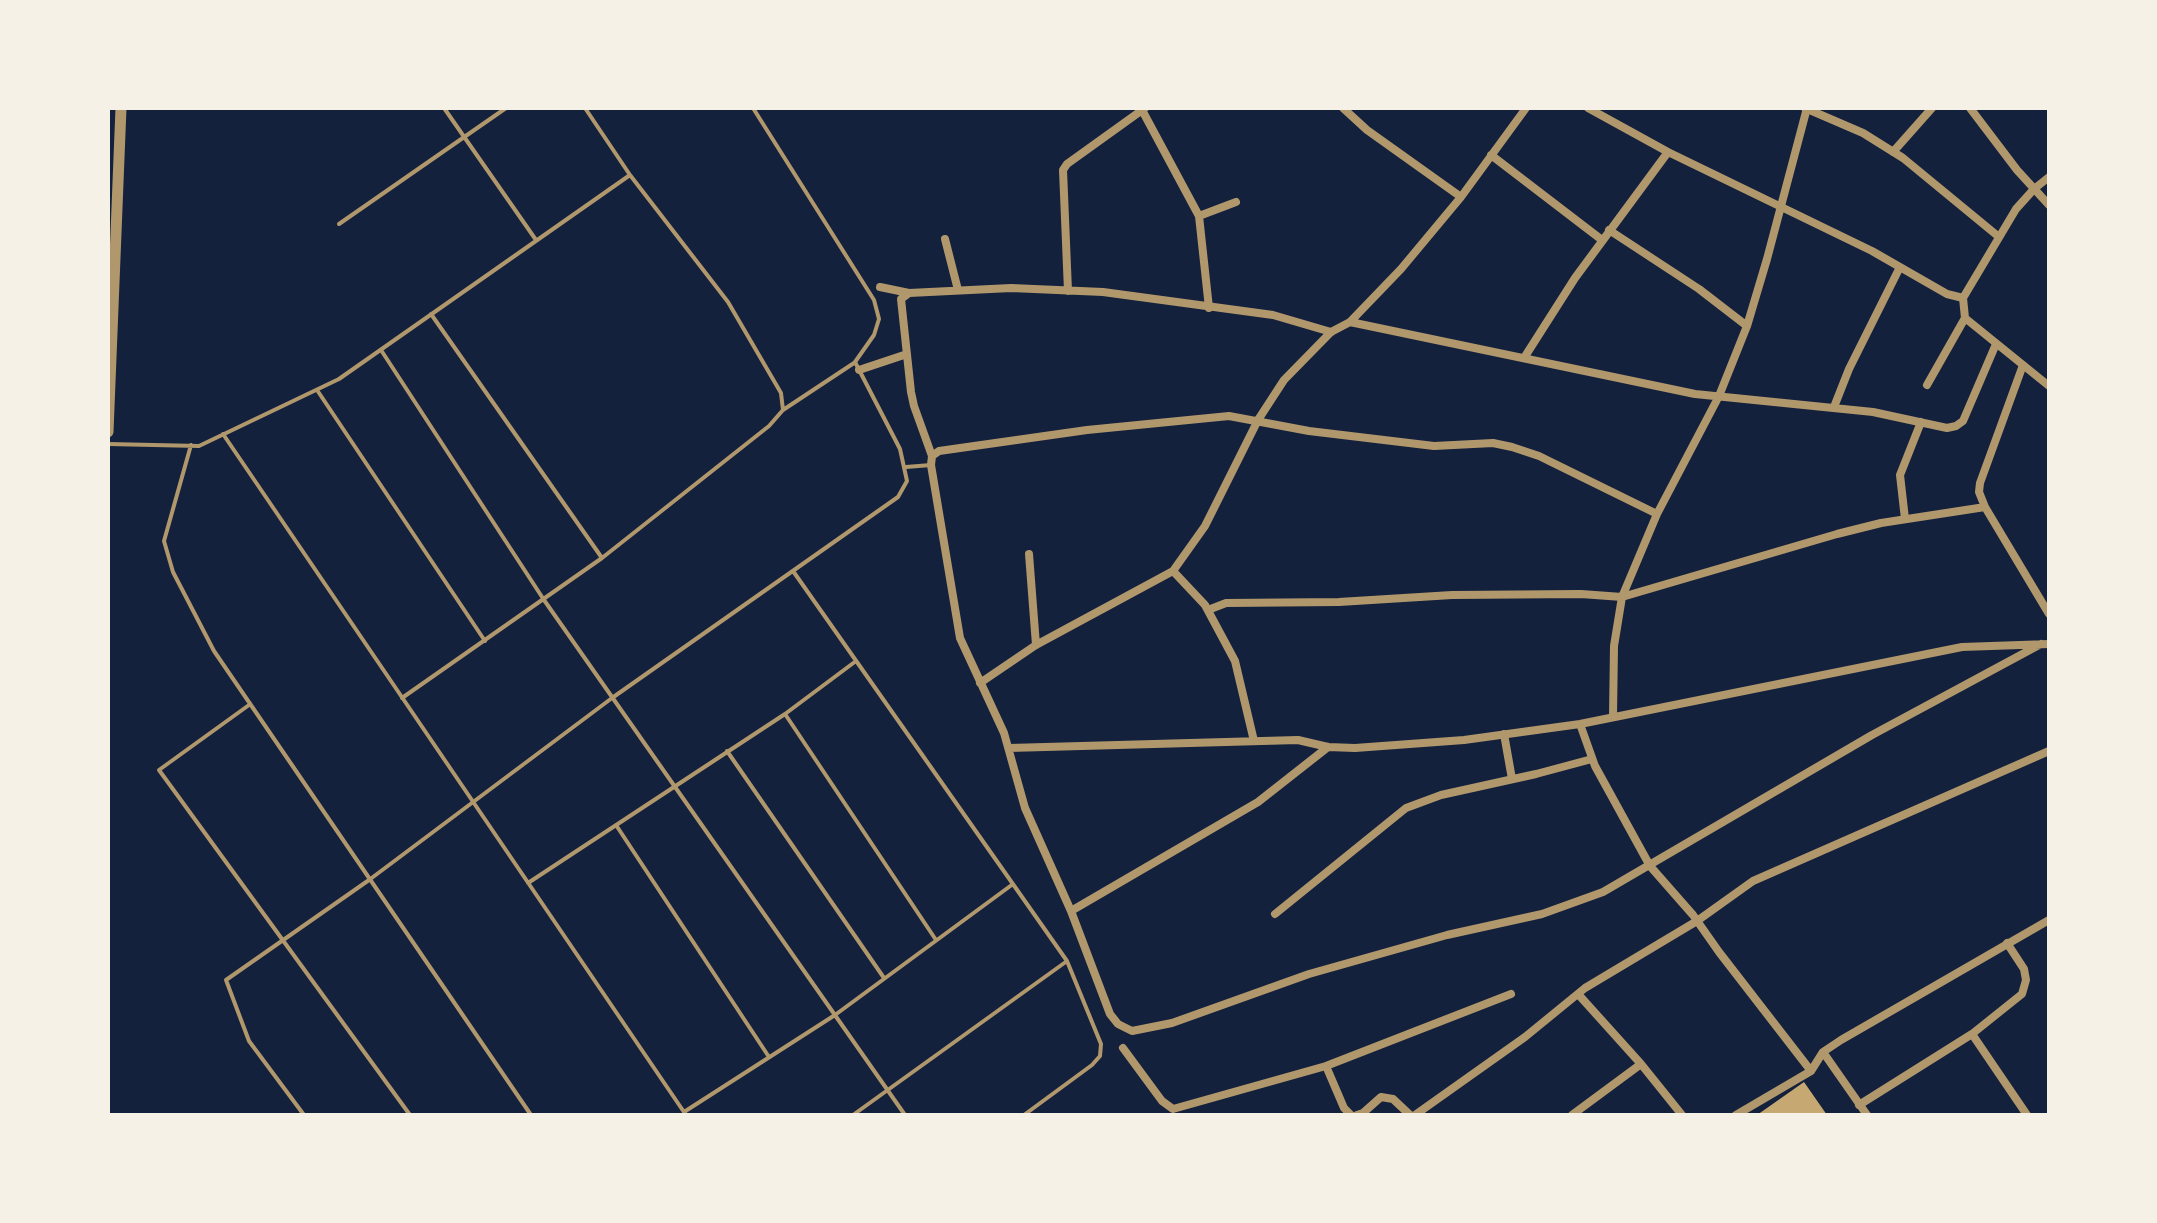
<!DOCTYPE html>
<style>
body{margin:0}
#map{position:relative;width:2157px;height:1223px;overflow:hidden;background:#14213d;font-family:Commissioner,sans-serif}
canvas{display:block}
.frame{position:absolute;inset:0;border:110px solid #f6f1e7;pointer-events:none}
</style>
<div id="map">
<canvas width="2157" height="1223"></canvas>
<div class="frame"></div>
</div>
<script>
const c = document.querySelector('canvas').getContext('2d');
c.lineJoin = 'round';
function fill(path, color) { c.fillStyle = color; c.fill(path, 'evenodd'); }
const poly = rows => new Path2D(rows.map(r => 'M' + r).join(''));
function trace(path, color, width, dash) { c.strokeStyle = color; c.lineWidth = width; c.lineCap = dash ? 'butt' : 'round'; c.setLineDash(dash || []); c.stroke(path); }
fill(poly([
 [1804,1082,1827,1115,1757,1115]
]), '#c6a872');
trace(poly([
 [444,108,536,240],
 [339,224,506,108],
 [431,314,602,558],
 [381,350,544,600,905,1115],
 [317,390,485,641],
 [783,410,854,363],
 [223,434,686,1115],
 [108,444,199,446,339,379,630,175],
 [191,445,164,541,173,572,214,651,531,1115],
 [906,467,931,465],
 [793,571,1067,961,853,1115],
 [402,698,602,558,769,426,783,410,781,393,728,302,630,175,585,108],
 [249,705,159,770,410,1115],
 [785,714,936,940],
 [727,751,884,978],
 [616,825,769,1057],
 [528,883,785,714,856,661],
 [684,1112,835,1015,1013,884],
 [304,1115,249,1041,226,980,369,880,612,698,898,497,907,481,900,449,855,362,874,335,879,319,874,300,753,108],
 [1024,1115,1092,1065,1100,1056,1101,1044,1067,961]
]), '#b1986c', 4);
trace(poly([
 [1343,108,1367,130,1461,197],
 [1588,108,1668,152,1872,251,1947,294,1963,298],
 [1805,108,1863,133,1903,158,1999,237],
 [1970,108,2017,170,2049,205],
 [1142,110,1199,216],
 [1893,152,1932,108],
 [1491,155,1602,240],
 [1609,230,1699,289,1747,326],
 [945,239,958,290],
 [880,287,909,293],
 [1068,291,1063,170,1067,164,1145,108],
 [1209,308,1199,216,1236,202],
 [1965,318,2049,386],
 [1350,322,1695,394,1873,412,1947,428,1956,426,1963,421,1996,344],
 [1524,358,1575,278,1668,152],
 [2023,365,1980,483,1979,492,1985,507,2049,614],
 [859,370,907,354],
 [1927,385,1965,318,1963,298,2016,209,2034,189,2049,177],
 [1834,407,1849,369,1900,267],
 [932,456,914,406,911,392,901,299,909,293,1011,288,1103,292,1273,315,1331,332],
 [1657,514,1539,456,1512,447,1493,443,1434,446,1309,431,1229,416,1087,430,939,451,932,456,931,465,960,638,1004,733,1025,808,1071,911,1110,1014,1118,1024,1132,1031,1172,1023,1309,974,1447,935,1542,914,1603,892,1872,735,2041,644],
 [1905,519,1900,475,1921,422],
 [1029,554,1036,645],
 [1173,571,1205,605,1235,661,1254,741],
 [1208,610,1226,603,1339,602,1452,595,1581,594,1622,597,1837,534,1881,523,1985,507],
 [980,683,1036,645,1173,571,1205,526,1258,420,1284,380,1331,332,1350,322,1401,269,1461,197,1526,108],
 [1613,716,1614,646,1622,597,1657,514,1719,396,1747,326,1767,259,1807,108],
 [1580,724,1595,766,1650,866,1693,915,1719,952,1811,1071],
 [1504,734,1512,779],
 [1009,748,1298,740,1328,747,1355,748,1464,740,1580,724,1962,647,2049,644],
 [1071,911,1258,802,1328,747],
 [1275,914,1406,808,1441,795,1536,774,1592,759],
 [1578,994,1641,1064,1682,1115],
 [1972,1034,2027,1115],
 [1123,1048,1162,1101,1173,1109,1326,1066,1344,1108,1351,1115],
 [1823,1052,1867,1115],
 [1326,1066,1511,994],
 [1859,1105,1972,1034,2022,994,2026,980,2024,969,2007,943],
 [1357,1115,1363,1113,1381,1097,1393,1099,1410,1115],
 [1415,1115,1525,1037,1585,988,1697,921,1753,881,2049,751],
 [1572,1115,1641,1064],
 [1736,1115,1811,1071,1823,1052,1841,1040,2049,920]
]), '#b1986c', 8);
trace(poly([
 [108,432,121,108]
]), '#b1986c', 11);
</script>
